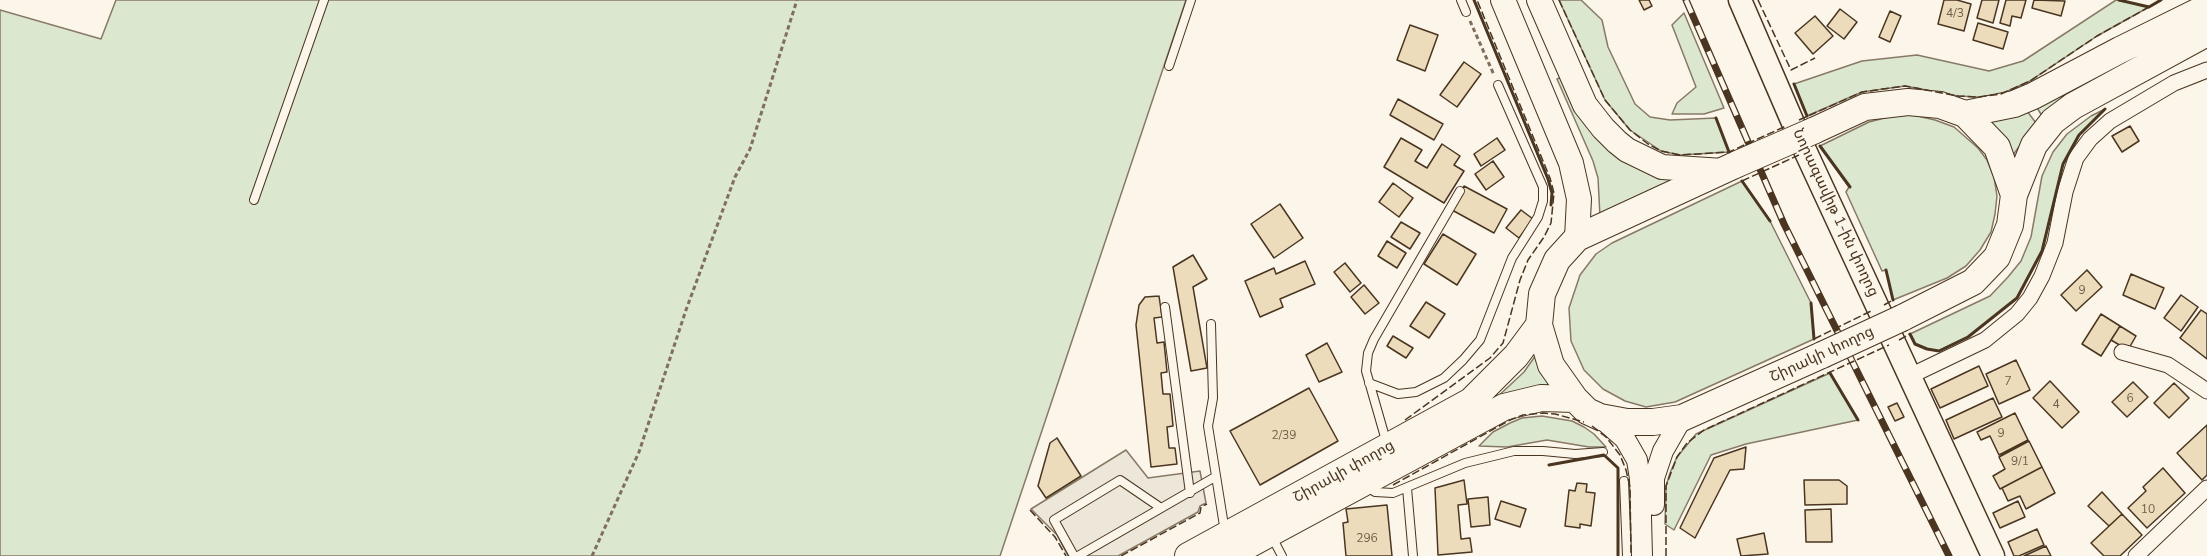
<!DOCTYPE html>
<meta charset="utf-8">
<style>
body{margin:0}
canvas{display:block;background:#fbf6e9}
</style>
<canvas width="2207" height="556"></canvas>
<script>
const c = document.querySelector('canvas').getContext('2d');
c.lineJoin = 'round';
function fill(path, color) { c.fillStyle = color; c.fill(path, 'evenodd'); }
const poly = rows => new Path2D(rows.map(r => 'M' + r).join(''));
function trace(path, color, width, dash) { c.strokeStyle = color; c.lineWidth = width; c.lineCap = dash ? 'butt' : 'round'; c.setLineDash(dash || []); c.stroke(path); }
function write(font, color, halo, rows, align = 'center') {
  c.font = font + ' "Nunito Sans","Noto Sans Armenian",sans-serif'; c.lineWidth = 4.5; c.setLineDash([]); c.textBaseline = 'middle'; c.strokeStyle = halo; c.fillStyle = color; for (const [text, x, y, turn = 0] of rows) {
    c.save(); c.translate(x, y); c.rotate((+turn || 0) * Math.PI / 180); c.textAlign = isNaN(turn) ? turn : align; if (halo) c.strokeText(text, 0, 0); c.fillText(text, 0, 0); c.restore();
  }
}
const green = poly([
 [116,0,1186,0,1000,556,0,556,0,10,101,39,116,0],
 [1559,0,1581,0,1602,20,1608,47,1635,104,1650,117,1670,120,1716,118,1729,152,1680,155,1661,151,1630,130,1605,100,1559,0],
 [2116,0,2149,7,2097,36,2030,81,2001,94,1978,97,1958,96,1905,86,1862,92,1807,116,1794,84,1862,61,1917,55,1989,71,2023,61,2116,0],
 [1684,13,1724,108,1704,114,1672,114,1677,103,1696,87,1672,25,1684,13],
 [2203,20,2042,116,2036,106,2203,20],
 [1562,77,1640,169,1675,181,1600,217,1598,178,1593,161,1557,79,1562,77],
 [2105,109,2079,135,2063,164,2042,251,2017,298,1968,337,1939,351,1927,349,1915,344,1910,334,1990,296,2008,277,2021,261,2031,237,2042,176,2053,152,2067,134,2091,116,2105,109],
 [2027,111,2036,123,2008,162,1981,122,2027,111],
 [1913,115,1935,120,1954,127,1978,148,1987,160,1994,177,1997,196,1995,214,1991,232,1980,250,1966,266,1947,278,1893,300,1886,270,1882,271,1846,192,1849,187,1820,146,1869,122,1892,116,1913,115],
 [1742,181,1770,221,1811,303,1814,339,1675,402,1646,407,1625,401,1603,389,1584,370,1571,341,1569,308,1580,275,1596,254,1612,243,1742,181],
 [1538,352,1557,391,1494,400,1524,372,1538,352],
 [1830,373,1858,420,1746,444,1711,455,1674,530,1665,524,1666,486,1670,473,1677,457,1696,434,1830,373],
 [1542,416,1572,421,1584,427,1594,434,1606,447,1589,447,1547,440,1507,447,1479,446,1493,432,1510,423,1522,418,1542,416]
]);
fill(green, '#dce7d0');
trace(green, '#887966', 1.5);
const parking = poly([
 [1126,450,1148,478,1200,471,1206,503,1200,506,1198,512,1118,556,1068,556,1057,535,1031,509,1126,450]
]);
fill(parking, '#ede7d9');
trace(parking, '#887966', 1.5);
const building = poly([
 [1639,0,1649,0,1652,6,1644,10,1639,0],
 [1944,0,1957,0,1971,4,1964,31,1938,24,1944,0],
 [1982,0,1999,0,1993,23,1977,18,1982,0],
 [2006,0,2026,0,2021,18,2012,16,2010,26,2000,23,2006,0],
 [2034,0,2065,1,2061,16,2032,8,2034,0],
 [1840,9,1857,22,1844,39,1827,26,1840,9],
 [1890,11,1901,16,1890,42,1879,37,1890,11],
 [1815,16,1833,36,1813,54,1795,33,1815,16],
 [1978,23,2008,32,2003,49,1973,40,1978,23],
 [1410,25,1438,35,1425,71,1397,60,1410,25],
 [1464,62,1481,74,1457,107,1440,95,1464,62],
 [1398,99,1443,124,1434,140,1390,115,1398,99],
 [2130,126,2139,141,2122,152,2112,136,2130,126],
 [1401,138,1422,150,1415,161,1427,168,1442,144,1460,156,1454,165,1464,171,1444,203,1384,167,1401,138],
 [1497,138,1505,150,1481,166,1474,154,1497,138],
 [1493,161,1504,177,1486,190,1475,174,1493,161],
 [1393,183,1413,198,1399,217,1379,202,1393,183],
 [1464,186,1507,209,1494,233,1452,210,1464,186],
 [1280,204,1303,238,1274,258,1251,224,1280,204],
 [1521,210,1533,219,1519,238,1506,228,1521,210],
 [1401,222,1420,233,1410,249,1391,237,1401,222],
 [1443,234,1476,254,1457,285,1424,264,1443,234],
 [1387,241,1406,253,1397,268,1378,256,1387,241],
 [1193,255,1207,279,1193,287,1207,368,1191,371,1173,267,1193,255],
 [1305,261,1315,284,1280,299,1283,307,1260,317,1245,281,1274,268,1276,274,1305,261],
 [1345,263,1361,283,1350,292,1334,272,1345,263],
 [2087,270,2102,287,2076,311,2061,295,2087,270],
 [2131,274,2164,288,2155,309,2123,295,2131,274],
 [1364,285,1379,303,1365,314,1351,297,1364,285],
 [2181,295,2198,307,2181,331,2164,318,2181,295],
 [1159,296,1162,317,1154,318,1157,343,1164,342,1167,372,1161,373,1163,394,1170,394,1173,426,1167,427,1169,448,1175,448,1177,464,1151,467,1136,325,1139,305,1145,297,1159,296],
 [1426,302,1445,314,1429,338,1410,326,1426,302],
 [2201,310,2207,314,2207,359,2180,338,2201,310],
 [2101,314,2120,326,2101,356,2082,344,2101,314],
 [2120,326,2136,336,2128,350,2111,340,2120,326],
 [1393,336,1413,348,1406,358,1387,346,1393,336],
 [1327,343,1342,372,1319,382,1306,355,1327,343],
 [2016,360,2030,390,1999,404,1986,374,2016,360],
 [1979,366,1988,386,1940,408,1931,389,1979,366],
 [2050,381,2079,412,2062,428,2033,398,2050,381],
 [2133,382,2148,397,2127,417,2112,402,2133,382],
 [2174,383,2189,398,2169,418,2154,403,2174,383],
 [1309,388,1338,441,1260,485,1230,431,1309,388],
 [1993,398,2002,417,1954,439,1946,420,1993,398],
 [1897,403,1904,417,1895,421,1888,407,1897,403],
 [2015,413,2028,440,1999,455,1990,436,1981,440,1977,432,2015,413],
 [2207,425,2207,475,2202,480,2177,453,2207,425],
 [1057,438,1081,476,1046,498,1038,486,1050,443,1057,438],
 [2029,441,2042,467,2000,489,1993,476,2005,469,1999,457,2029,441],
 [1746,447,1744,469,1730,470,1695,538,1680,528,1714,458,1746,447],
 [2042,467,2055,493,2026,509,2020,496,2008,501,2002,488,2042,467],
 [2163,468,2185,493,2147,528,2128,508,2146,491,2143,487,2163,468],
 [1464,480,1467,504,1458,505,1461,539,1470,538,1472,552,1438,555,1435,488,1464,480],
 [1804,480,1839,480,1847,486,1847,504,1805,505,1804,480],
 [1577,483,1587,484,1586,492,1595,493,1591,526,1580,524,1580,528,1565,526,1569,490,1575,491,1577,483],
 [2102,492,2122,514,2109,526,2088,506,2102,492],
 [1488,497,1490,525,1471,527,1468,499,1488,497],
 [1501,501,1526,509,1520,527,1495,519,1501,501],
 [2018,501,2025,517,2000,528,1993,513,2018,501],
 [1387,505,1392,556,1346,556,1343,523,1348,522,1346,509,1387,505],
 [1831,509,1832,542,1806,542,1805,510,1831,509],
 [2122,514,2142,535,2120,556,2104,556,2091,543,2122,514],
 [2037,529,2044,545,2019,556,2014,556,2008,542,2037,529],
 [1764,533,1768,554,1741,556,1737,539,1764,533],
 [2046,546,2051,556,2024,556,2046,546]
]);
fill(building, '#ecdcbc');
trace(building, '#4a3520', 1.5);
const service = poly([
 [1461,0,1466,12],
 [1169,66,1191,0],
 [254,200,324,0],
 [1165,307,1190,493],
 [1211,324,1213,398,1208,426,1225,532],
 [1369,383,1398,394,1416,392,1444,378,1463,360,1480,340,1512,258,1538,217,1543,201,1543,187,1498,85],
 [1387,444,1366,371,1368,353,1374,339,1460,191],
 [1624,481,1627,556],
 [1366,486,1375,492,1393,493,1465,463,1514,451,1543,451,1575,454,1603,452],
 [1407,488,1413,556],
 [1272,537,1282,556],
 [1074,556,1054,520,1120,480,1161,508],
 [1078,556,1215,477]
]);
const minor = poly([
 [2122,352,2168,365,2207,391],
 [1910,376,1985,340,2017,314,2030,298,2042,276,2055,243,2065,192,2076,158,2090,139,2110,121,2174,83,2207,70],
 [2136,556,2207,488]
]);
const tertiary = poly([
 [1600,417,1625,439,1637,460,1640,479,1642,556],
 [1654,505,1654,478,1663,451,1682,418]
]);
const secondary = poly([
 [1740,0,1803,146,1993,556]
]);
const primary = poly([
 [1503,0,1571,163,1579,199,1577,238],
 [1539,0,1585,105,1603,128,1617,142,1627,150,1662,167,1723,171]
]);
const trunk = poly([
 [1965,114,1997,147,2014,195],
 [1813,131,1865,107,1908,102,1940,105,1965,114,2014,104,2033,96,2120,50,2207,7],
 [1735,165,1577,238,1557,260,1542,294,1539,325,1551,365,1575,399,1587,411,1600,417,1627,422,1653,422,1682,418,1822,355],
 [1902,318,1973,282,1997,257,2010,225,2014,195,2034,145,2053,121,2073,106,2207,33],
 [1188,556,1471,401,1516,356,1539,325],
 [1228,556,1504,407,1541,398,1575,399]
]);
trace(service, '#4a3520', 10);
trace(minor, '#4a3520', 17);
trace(tertiary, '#4a3520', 22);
trace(secondary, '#4a3520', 25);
trace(primary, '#4a3520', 26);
trace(trunk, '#4a3520', 28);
trace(poly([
 [1470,21,1494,75],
 [592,556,639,452,686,310,735,177,750,149,797,0]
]), '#7f6f5c', 3, [4.5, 3]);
trace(service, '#fbf6e9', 8);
trace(minor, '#fbf6e9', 15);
trace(tertiary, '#fbf6e9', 20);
trace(secondary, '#fbf6e9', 22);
trace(primary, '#fbf6e9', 24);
trace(trunk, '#fbf6e9', 26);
const rail = poly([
 [1686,0,1784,224,1949,556]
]);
trace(rail, '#4a3520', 7);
trace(rail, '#fbf6e9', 4.5, [14]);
const trunkBridge = poly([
 [1735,165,1813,131],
 [1822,355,1902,318]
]);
trace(trunkBridge, '#4a3520', 28, []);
trace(trunkBridge, '#fbf6e9', 26);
trace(poly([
 [1559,0,1605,100,1630,130,1648,144,1661,151,1680,155,1729,152,1786,126],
 [1758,0,1791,70,1815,58],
 [1799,120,1862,92,1905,86,1958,96,1978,97,2001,94,2030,81,2097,36,2149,7],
 [1742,181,1799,155],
 [1884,305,1893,300],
 [1814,339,1873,310],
 [1899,340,1910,334],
 [1405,420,1490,358,1503,343,1520,280,1528,260,1544,237,1551,223,1554,193,1550,178,1477,0],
 [1592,426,1606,437,1620,455,1626,470,1630,487,1631,556],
 [1393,485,1510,420,1523,415,1543,413,1555,414,1584,422],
 [1030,510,1055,537,1066,556],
 [1121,556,1200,513,1201,507,1207,504],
 [1666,556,1666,486,1677,457,1687,443,1704,430,1889,345]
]), '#4a3520', 1.5, [8, 3]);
trace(poly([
 [1474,0,1548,179,1552,193,1551,205],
 [2119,0,2149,7,2161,0],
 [1794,84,1807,116],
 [1716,118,1729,152],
 [1820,146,1850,187],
 [1742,181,1770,221],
 [1886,270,1893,300],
 [1811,303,1814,339],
 [1910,334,1915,344,1927,349,1939,351,1968,337,2017,298,2042,251,2063,164,2079,135,2105,109],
 [1830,373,1858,420],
 [1549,465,1604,455,1618,468,1618,556]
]), '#4a3520', 3);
write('12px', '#725f47', null, [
 ["4/3",1955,14],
 ["9",2082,291],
 ["7",2008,382],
 ["6",2130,399],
 ["4",2056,405],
 ["9",2001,434],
 ["2/39",1284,436],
 ["9/1",2020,462],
 ["10",2148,510],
 ["296",1367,539]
]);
write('15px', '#4a3520', '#fbf6e9', [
 ["Նորագավիթ 1-ին փողոց",1835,213,65],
 ["Շիրակի փողոց",1822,355,-25],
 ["Շիրակի փողոց",1344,472,-29]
]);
</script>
